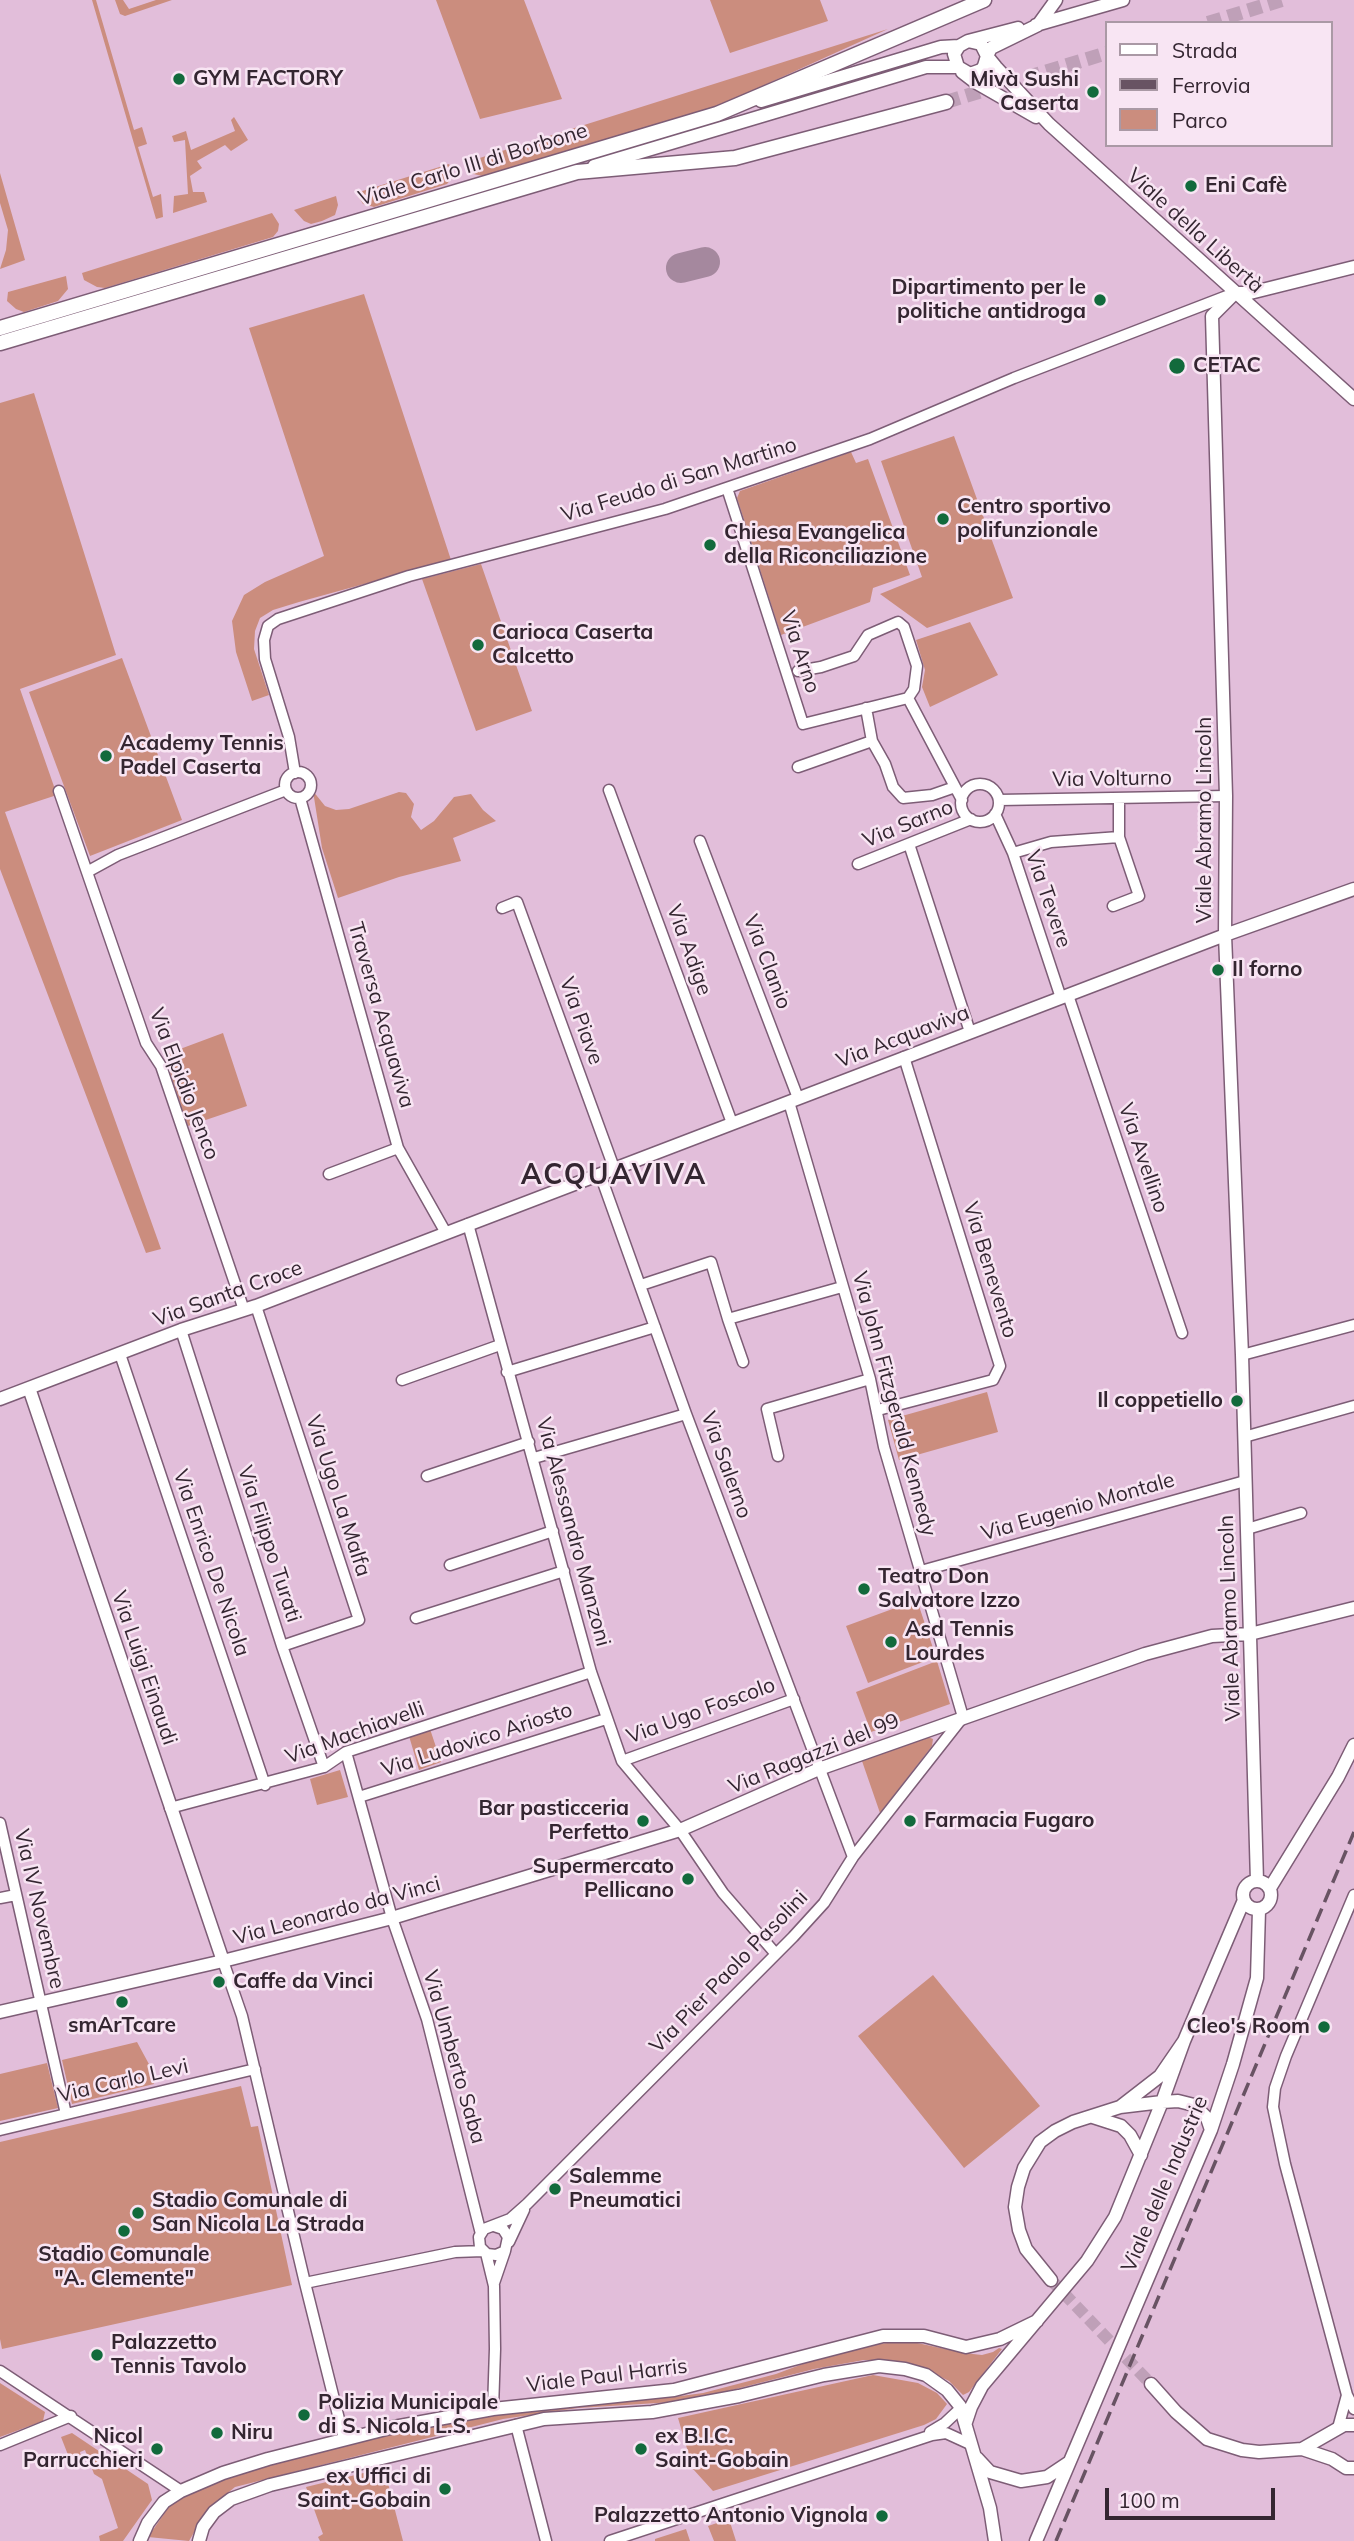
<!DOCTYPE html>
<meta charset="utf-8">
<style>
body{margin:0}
#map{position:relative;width:1354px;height:2541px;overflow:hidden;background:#e2beda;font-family:Mulish,sans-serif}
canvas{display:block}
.legend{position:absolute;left:1105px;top:21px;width:228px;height:126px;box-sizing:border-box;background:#f8e5f3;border:2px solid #aa99a5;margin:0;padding:9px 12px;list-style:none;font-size:21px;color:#342631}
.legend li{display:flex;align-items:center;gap:14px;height:35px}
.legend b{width:35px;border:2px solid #aa99a5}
.scale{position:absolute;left:1105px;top:2488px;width:170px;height:32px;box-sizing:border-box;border:4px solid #342631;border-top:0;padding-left:9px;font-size:21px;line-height:24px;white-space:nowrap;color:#342631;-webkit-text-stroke:5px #f8e5f3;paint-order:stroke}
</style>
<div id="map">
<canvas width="1354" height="2541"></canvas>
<ul class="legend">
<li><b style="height:9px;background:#fff"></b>Strada</li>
<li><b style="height:9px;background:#685363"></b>Ferrovia</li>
<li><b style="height:19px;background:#cb8d7e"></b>Parco</li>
</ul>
<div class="scale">100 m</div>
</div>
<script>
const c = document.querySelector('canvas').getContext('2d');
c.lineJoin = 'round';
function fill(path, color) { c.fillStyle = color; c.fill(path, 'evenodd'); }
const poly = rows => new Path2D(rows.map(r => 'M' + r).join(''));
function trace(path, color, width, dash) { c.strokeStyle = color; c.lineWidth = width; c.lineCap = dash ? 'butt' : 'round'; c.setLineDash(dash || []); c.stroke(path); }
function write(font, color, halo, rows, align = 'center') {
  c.font = font + ' Mulish,sans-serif'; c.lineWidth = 5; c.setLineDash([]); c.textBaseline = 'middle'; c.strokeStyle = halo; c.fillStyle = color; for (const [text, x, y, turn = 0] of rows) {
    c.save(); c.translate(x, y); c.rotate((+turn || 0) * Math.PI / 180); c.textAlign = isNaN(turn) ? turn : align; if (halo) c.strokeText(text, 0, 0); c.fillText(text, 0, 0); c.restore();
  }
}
fill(poly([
 [92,0,96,0,134,130,142,127,147,144,138,147,153,197,161,194,163,217,156,219],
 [115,0,123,0,129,9,156,0,172,0,125,16,120,14],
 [436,0,524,0,562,99,480,119],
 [710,0,820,0,828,21,730,53],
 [888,29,727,102,690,116,487,177,469,173,467,162],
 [234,117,248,140,231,151,225,145,197,161,202,168,190,176,193,192,204,192,207,202,173,213,174,196,188,194,185,140,174,142,172,136,186,131,191,150,235,131,231,120],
 [449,164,452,170,452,178,447,184,374,207,363,204,356,193],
 [0,173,25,260,0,269,6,250,8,230,0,203],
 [336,196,338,205,335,215,322,221,311,224,304,221,294,210],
 [272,213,279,224,278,231,273,237,105,288,97,287,84,280,82,273],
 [66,276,68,289,58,301,24,312,16,309,7,301,8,292],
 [364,294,451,560,299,602,273,610,260,618,255,631,254,649,269,695,252,701,236,652,232,621,244,595,265,582,324,556,249,328],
 [34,393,116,655,20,689,57,795,5,812,161,1249,146,1253,0,869,0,403],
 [954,436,1013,598,927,628,880,594,922,577,881,461],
 [851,452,856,463,868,459,910,575,873,588,870,602,781,635,737,498,740,491],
 [481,564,532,711,476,731,422,579],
 [970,622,998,675,930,707,922,687,925,670,916,640],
 [122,658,182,820,90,856,29,692],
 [313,791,325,806,336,810,349,809,399,792,406,793,414,804,411,817,421,830,434,821,454,797,471,794,483,810,496,821,453,838,461,861,399,877,338,898,322,848],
 [223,1033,247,1106,188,1126,164,1055],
 [987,1392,998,1432,899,1460,888,1420],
 [917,1600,936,1657,868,1683,846,1626],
 [937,1661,950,1704,871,1732,856,1692],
 [430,1729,441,1762,419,1770,409,1736],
 [928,1737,933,1739,932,1746,880,1813,862,1761],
 [340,1770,348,1797,317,1805,310,1779],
 [933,1975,1040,2106,964,2168,858,2036],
 [137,2042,150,2066,154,2084,72,2104,62,2060],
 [47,2063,58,2108,0,2121,0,2074],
 [241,2086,251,2127,258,2126,292,2285,2,2349,0,2339,0,2142],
 [908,2341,964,2353,982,2355,993,2352,999,2348,1002,2349,969,2392,963,2395,949,2381,921,2367,879,2360,864,2360,814,2369,689,2401,578,2408,503,2419,235,2487,207,2510,189,2541,148,2537,173,2501,185,2492,256,2468,361,2439,470,2417,630,2398,666,2398,703,2393,776,2374,832,2353,877,2344],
 [873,2375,918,2383,937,2393,947,2404,936,2419,924,2425,713,2491,693,2469,678,2418],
 [0,2383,45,2412,43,2421,0,2437],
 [72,2433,148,2484,152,2500,123,2541,100,2541,99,2536,118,2528,102,2479,94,2474,85,2450,80,2452,81,2456,70,2460,61,2437],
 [384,2468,403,2541,320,2541,318,2537,323,2534,306,2487],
 [729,2519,736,2541,714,2541,708,2526],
 [686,2529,690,2541,655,2541,655,2539]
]), '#cb8d7e');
trace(poly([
 [681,268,705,262]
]), '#a5889e', 30);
trace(poly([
 [1051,2280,1151,2384]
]), '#bfa0b8', 12, [12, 6]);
trace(poly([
 [1208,23,1282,0],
 [946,102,1107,53]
]), '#bfa0b8', 14, [14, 7]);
const minor = poly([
 [727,488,803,724,908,698,962,800],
 [798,671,821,667,854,656,868,635,898,622,904,627,917,666,914,689,908,698],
 [872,741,885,764,893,787,903,798,932,795,955,787],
 [798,767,872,741,866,708],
 '285 785a13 13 0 1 1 26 0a13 13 0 1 1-26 0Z',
 [295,773,289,737,265,659,264,640,268,626,278,619,409,576,665,509,870,439,1014,378,1232,294],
 '961 803a19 19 0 1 1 38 0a19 19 0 1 1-38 0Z',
 [609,790,732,1123],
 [59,791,146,1043,161,1066,244,1310],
 [300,798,398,1148,446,1233],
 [999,800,1226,796],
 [995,814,1013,853,1061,998],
 [700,841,798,1098],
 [909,844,970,1032],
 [1013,853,1051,842,1119,837,1119,798],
 [858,864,971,819],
 [87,872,118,855,286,790],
 [1113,906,1139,896,1119,837],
 [502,908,517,902,614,1168],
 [1068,995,1182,1333],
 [329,1174,398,1148],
 [600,1174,686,1414,853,1857],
 [468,1224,591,1672,622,1761,680,1830,723,1893,775,1953],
 [641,1285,711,1262,728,1319,842,1287],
 [256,1306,359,1620,282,1646],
 [728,1319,743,1362],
 [181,1330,282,1646,324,1767],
 [120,1354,265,1785],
 [1242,1355,1354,1325],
 [507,1372,655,1327],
 [402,1380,500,1345],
 [878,1410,993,1380,1000,1366,904,1057],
 [1244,1437,1354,1406],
 [778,1456,767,1409,870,1379],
 [534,1458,686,1414],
 [427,1476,529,1442],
 [1247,1529,1301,1513],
 [450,1565,553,1531],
 [921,1571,1245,1481],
 [416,1618,564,1571],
 [346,1752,392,1918,427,2019,481,2234],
 [622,1761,794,1699],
 [359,1797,606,1719],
 [170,1808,324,1767,346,1752,591,1672],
 [0,1823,66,2114],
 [1354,1895,1286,2056,1275,2088,1273,2107,1285,2164,1347,2395,1354,2409],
 [0,1898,16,1895],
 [223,1961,242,2016,305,2283,344,2439],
 [0,2130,255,2069],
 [494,2226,503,2229,508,2237,505,2251,496,2255,487,2254,480,2247,479,2237,484,2229,510,2219,527,2204,793,1937,824,1903,853,1857,963,1717,884,1447,870,1379,789,1102],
 [509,2242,524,2210],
 [486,2253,494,2286,495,2349,493,2409],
 [305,2283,455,2252,483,2251],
 [494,2283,505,2251],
 [0,2371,181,2491],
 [516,2425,546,2541],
 [1338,2428,1347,2395],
 [930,2432,945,2423,961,2408],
 [0,2445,71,2416],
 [610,2541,932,2435,946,2433,970,2444]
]);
const tertiary = poly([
 [1056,0,1038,25,991,48,987,56,984,66,981,70,970,74,958,67,954,54,959,46,968,41,981,44,987,56,996,67,1049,124,1354,399],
 [1036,25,1123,0],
 [968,41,1018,28],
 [962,72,975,82,1036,117],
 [761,101,941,47,959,46],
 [594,166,926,67,958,67],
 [1235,293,1212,316,1226,796,1225,935,1242,1355,1257,1881],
 [1235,293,1250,293,1354,267],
 [29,1388,223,1961],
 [0,1399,181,1330,256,1306,1225,935,1354,889],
 '1243 1895a14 14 0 1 1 28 0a14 14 0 1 1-28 0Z',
 [1270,1888,1338,1777,1354,1745],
 [0,2012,223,1961,392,1918,680,1830,819,1769,1145,1654,1212,1636,1250,1634,1354,1608],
 [1120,2107,1160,2076,1184,2041,1244,1900],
 [1093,2117,1121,2126,1130,2135,1141,2155],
 [1051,2280,1026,2249,1019,2230,1015,2207,1018,2187,1024,2168,1040,2142,1055,2131,1073,2122,1120,2107,1162,2102,1178,2101,1194,2105,1207,2118,1211,2130],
 [1151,2384,1176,2412,1207,2439,1242,2450,1259,2452,1302,2449,1344,2425,1354,2425],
 [966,2422,971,2407,982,2386,1087,2261,1115,2217,1162,2102,1184,2041],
 [1302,2449,1332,2459,1346,2468,1354,2468],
 [977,2458,990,2472,1021,2481,1047,2477,1068,2463],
 [140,2541,148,2523,164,2502,181,2491,223,2473,268,2459,394,2427,493,2409,674,2390,883,2336,924,2336,966,2347,1000,2339,1037,2321],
 [199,2541,203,2527,214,2512,231,2499,270,2485,544,2419,652,2412,739,2396,824,2375,879,2366,905,2369,926,2375,947,2390,960,2406,990,2508,995,2541],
 [1036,2541,1211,2130,1233,2064,1257,1978,1259,1910]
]);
const secondary = poly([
 [0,328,717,114,984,0],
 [0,343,577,172,735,158,946,102]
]);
trace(minor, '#7d5d76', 13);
trace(tertiary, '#7d5d76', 15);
trace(secondary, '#7d5d76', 17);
trace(minor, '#fff', 10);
trace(tertiary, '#fff', 12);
trace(secondary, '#fff', 14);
trace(poly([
 [1056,2541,1354,1832]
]), '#685363', 3.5, [14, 7]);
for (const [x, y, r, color] of [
 [179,79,7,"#126a3c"],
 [1093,92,7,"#126a3c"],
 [1191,186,7,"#126a3c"],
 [1100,300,7,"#126a3c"],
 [1177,366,9,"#126a3c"],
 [943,519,7,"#126a3c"],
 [710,545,7,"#126a3c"],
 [478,645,7,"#126a3c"],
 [106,756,7,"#126a3c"],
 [1218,970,7,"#126a3c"],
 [1237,1401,7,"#126a3c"],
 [864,1589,7,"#126a3c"],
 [891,1642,7,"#126a3c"],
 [643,1821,7,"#126a3c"],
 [910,1821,7,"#126a3c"],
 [688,1879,7,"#126a3c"],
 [219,1982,7,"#126a3c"],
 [122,2002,7,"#126a3c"],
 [1324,2027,7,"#126a3c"],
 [555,2189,7,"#126a3c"],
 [138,2213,7,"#126a3c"],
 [124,2231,7,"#126a3c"],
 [97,2355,7,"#126a3c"],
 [304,2415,7,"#126a3c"],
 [217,2433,7,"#126a3c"],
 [157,2449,7,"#126a3c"],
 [641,2449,7,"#126a3c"],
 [445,2489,7,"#126a3c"],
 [882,2516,7,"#126a3c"]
]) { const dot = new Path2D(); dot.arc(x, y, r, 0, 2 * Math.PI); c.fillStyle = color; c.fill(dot); trace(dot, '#f8e5f3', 2.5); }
write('bold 21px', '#342631', '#f8e5f3', [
 ["GYM FACTORY",193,79],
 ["Mivà Sushi",1079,80,"right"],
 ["Caserta",1079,104,"right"],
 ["Eni Cafè",1205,186],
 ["Dipartimento per le",1086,288,"right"],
 ["politiche antidroga",1086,312,"right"],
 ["CETAC",1193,366],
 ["Centro sportivo",957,507],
 ["polifunzionale",957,531],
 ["Chiesa Evangelica",724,533],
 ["della Riconciliazione",724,557],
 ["Carioca Caserta",492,633],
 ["Calcetto",492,657],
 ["Academy Tennis",120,744],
 ["Padel Caserta",120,768],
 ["Il forno",1232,970],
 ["Il coppetiello",1223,1401,"right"],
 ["Teatro Don",878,1577],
 ["Salvatore Izzo",878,1601],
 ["Asd Tennis",905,1630],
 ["Lourdes",905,1654],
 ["Bar pasticceria",629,1809,"right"],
 ["Perfetto",629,1833,"right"],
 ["Farmacia Fugaro",924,1821],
 ["Supermercato",674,1867,"right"],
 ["Pellicano",674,1891,"right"],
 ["Caffe da Vinci",233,1982],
 ["smArTcare",122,2026,"center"],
 ["Cleo's Room",1310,2027,"right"],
 ["Salemme",569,2177],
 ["Pneumatici",569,2201],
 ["Stadio Comunale di",152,2201],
 ["San Nicola La Strada",152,2225],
 ["Stadio Comunale",124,2255,"center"],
 ["\"A. Clemente\"",124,2279,"center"],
 ["Palazzetto",111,2343],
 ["Tennis Tavolo",111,2367],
 ["Polizia Municipale",318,2403],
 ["di S. Nicola L.S.",318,2427],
 ["Niru",231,2433],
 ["Nicol",143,2437,"right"],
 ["Parrucchieri",143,2461,"right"],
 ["ex B.I.C.",655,2437],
 ["Saint-Gobain",655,2461],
 ["ex Uffici di",431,2477,"right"],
 ["Saint-Gobain",431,2501,"right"],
 ["Palazzetto Antonio Vignola",868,2516,"right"]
], 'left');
write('21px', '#342631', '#f8e5f3', [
 ["Viale Carlo III di Borbone",473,165,-17],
 ["Viale della Libertà",1195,231,42],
 ["Via Feudo di San Martino",679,480,-17],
 ["Via Arno",800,652,72],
 ["Via Volturno",1112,779,-1],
 ["Viale Abramo Lincoln",1205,820,-90],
 ["Via Sarno",908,824,-22],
 ["Via Tevere",1048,899,71],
 ["Via Adige",689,950,70],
 ["Via Clanio",767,962,69],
 ["Traversa Acquaviva",381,1015,74],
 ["Via Piave",581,1021,70],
 ["Via Acquaviva",903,1037,-21],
 ["Via Elpidio Jenco",184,1084,69],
 ["Via Avellino",1143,1158,71],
 ["Via Benevento",990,1270,73],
 ["Via Santa Croce",228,1294,-20],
 ["Via John Fitzgerald Kennedy",894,1404,75],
 ["Via Salerno",726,1465,70],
 ["Via Ugo La Malfa",338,1496,72],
 ["Via Eugenio Montale",1078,1507,-16],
 ["Via Alessandro Manzoni",573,1532,75],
 ["Via Filippo Turati",269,1544,72],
 ["Via Enrico De Nicola",211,1563,71],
 ["Viale Abramo Lincoln",1230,1618,-92],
 ["Via Luigi Einaudi",144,1668,71],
 ["Via Ugo Foscolo",701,1711,-20],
 ["Via Machiavelli",355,1733,-20],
 ["Via Ludovico Ariosto",477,1740,-18],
 ["Via Ragazzi del 99",814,1754,-22],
 ["Via IV Novembre",39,1909,77],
 ["Via Leonardo da Vinci",337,1911,-15],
 ["Via Pier Paolo Pasolini",729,1972,-46],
 ["Via Umberto Saba",454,2057,74],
 ["Via Carlo Levi",123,2081,-13],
 ["Viale delle Industrie",1165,2184,-67],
 ["Viale Paul Harris",607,2376,-7]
]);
c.letterSpacing = '2px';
write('bold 28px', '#342631', '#f8e5f3', [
 ["ACQUAVIVA",614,1176]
]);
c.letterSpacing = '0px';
</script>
